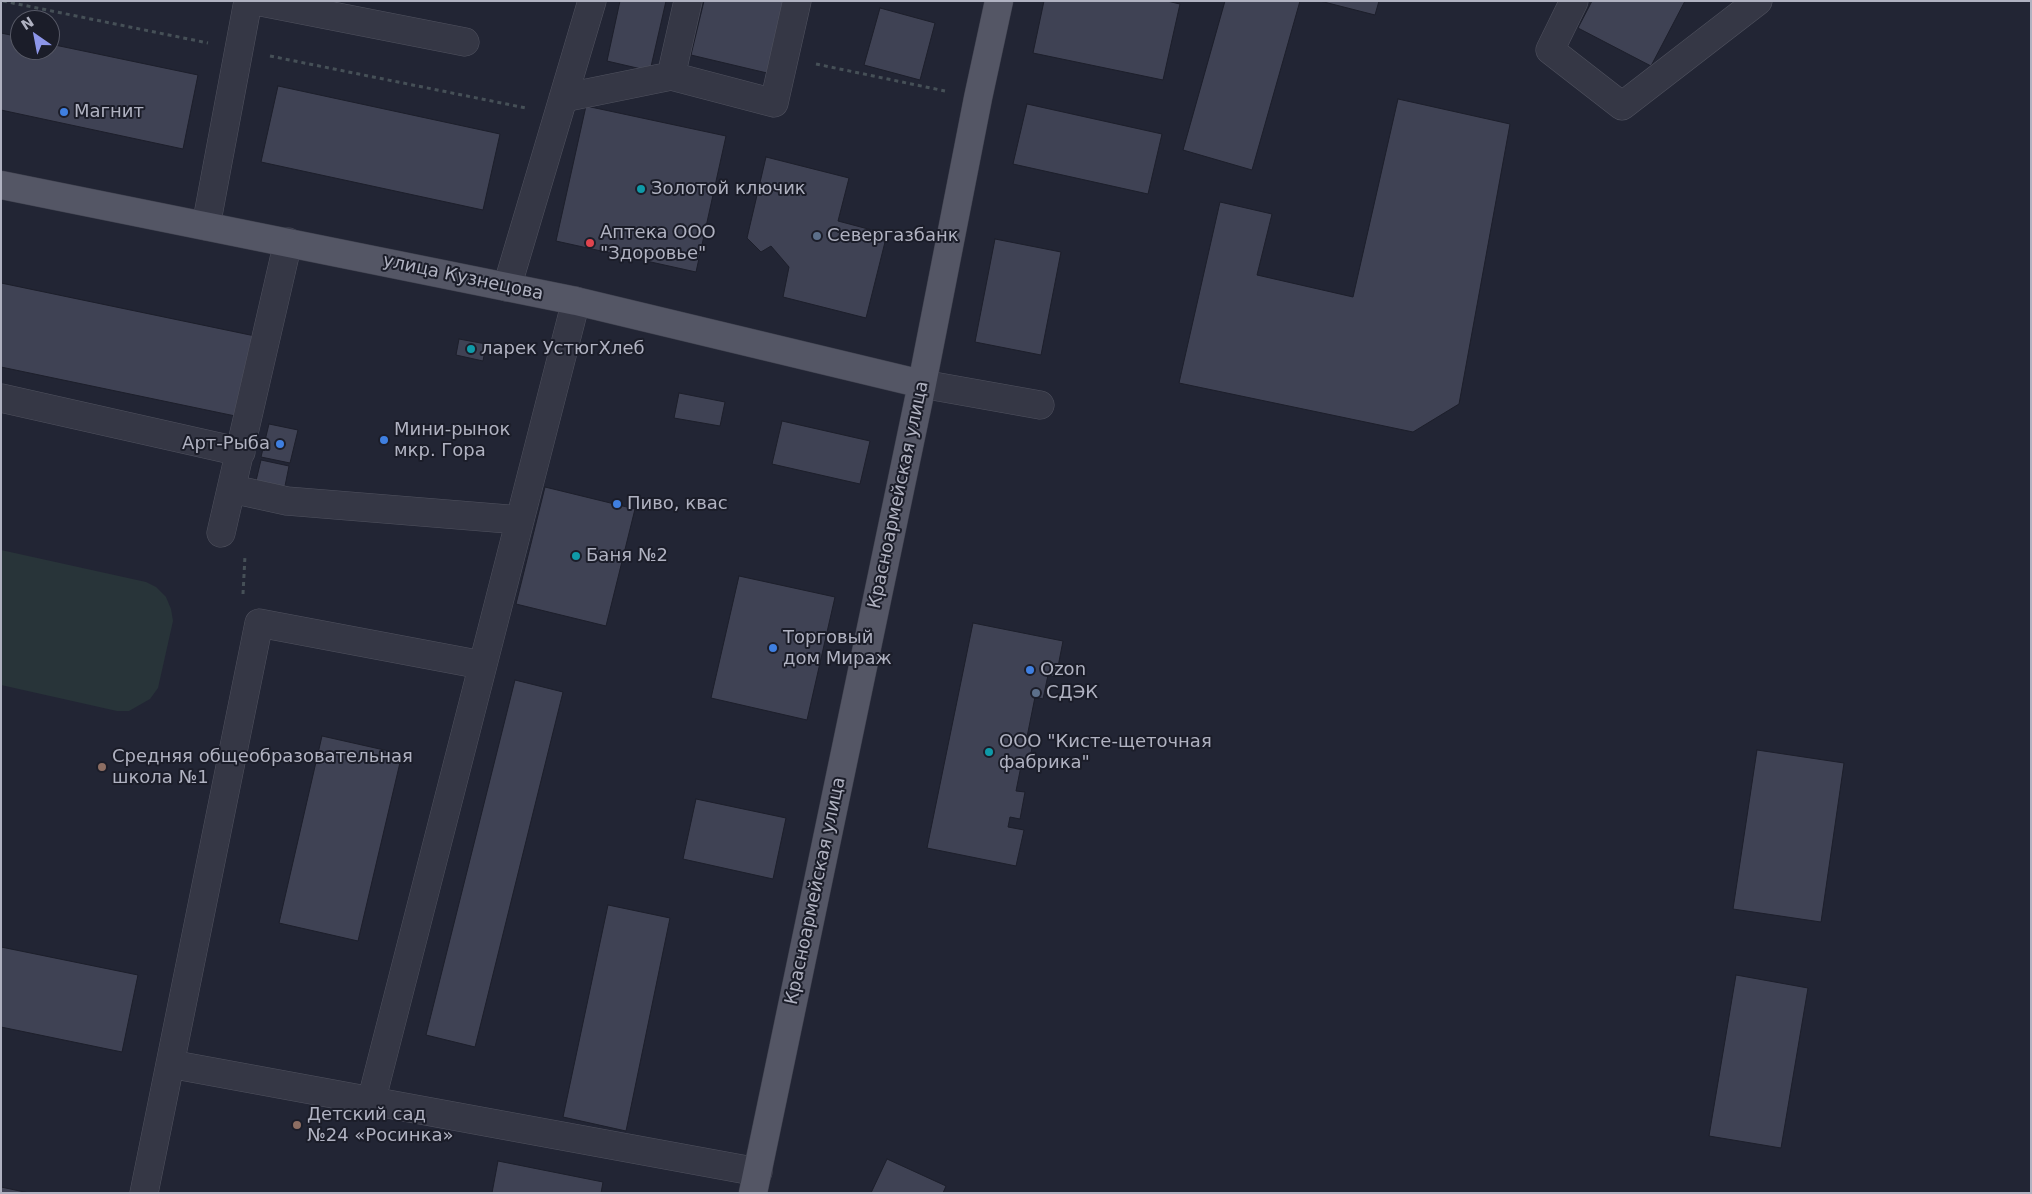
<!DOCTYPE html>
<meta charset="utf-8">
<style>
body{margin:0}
#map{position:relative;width:2032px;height:1194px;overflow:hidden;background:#222534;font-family:"DejaVu Sans",sans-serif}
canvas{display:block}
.frame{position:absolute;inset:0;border:2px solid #b0b2c1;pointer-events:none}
.north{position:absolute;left:10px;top:10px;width:50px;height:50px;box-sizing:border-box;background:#1b1d29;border:1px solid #575966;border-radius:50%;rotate:327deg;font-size:14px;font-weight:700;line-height:20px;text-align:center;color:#b0b2c1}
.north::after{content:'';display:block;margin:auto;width:18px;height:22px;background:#8d96e9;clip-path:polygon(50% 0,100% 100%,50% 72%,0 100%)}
</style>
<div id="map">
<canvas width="2032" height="1194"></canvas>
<div class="frame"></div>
<div class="north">N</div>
</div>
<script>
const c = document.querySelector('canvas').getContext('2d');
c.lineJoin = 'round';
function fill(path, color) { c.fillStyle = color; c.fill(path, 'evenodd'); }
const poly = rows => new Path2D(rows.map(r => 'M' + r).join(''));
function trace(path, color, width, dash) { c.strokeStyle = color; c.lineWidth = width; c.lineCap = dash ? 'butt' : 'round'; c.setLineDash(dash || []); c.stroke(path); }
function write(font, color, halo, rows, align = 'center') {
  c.font = font + ' "DejaVu Sans",sans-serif'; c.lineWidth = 4; c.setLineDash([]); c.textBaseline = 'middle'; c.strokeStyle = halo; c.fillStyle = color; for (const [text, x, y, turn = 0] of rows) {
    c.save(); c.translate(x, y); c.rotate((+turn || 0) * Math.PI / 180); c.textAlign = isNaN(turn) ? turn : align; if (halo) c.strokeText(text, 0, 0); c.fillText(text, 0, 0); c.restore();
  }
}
fill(poly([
 [1,550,146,582,156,587,166,597,171,609,173,621,158,688,150,699,129,711,117,711,1,685]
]), '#283439');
const building = poly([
 [620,1,666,1,650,71,607,61,620,1],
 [704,1,784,1,767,73,691,55,704,1],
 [1044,1,1167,1,1180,4,1163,80,1033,53,1044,1],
 [1225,1,1300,1,1252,170,1183,150,1225,1],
 [1320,1,1379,1,1375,15,1320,1],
 [1592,1,1685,1,1651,66,1578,28,1592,1],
 [880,8,935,23,920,80,864,65,880,8],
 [1,33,20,37,20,50,50,50,50,44,198,75,183,149,1,110,1,33],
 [278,86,500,134,483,210,261,162,278,86],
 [1398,99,1510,124,1459,404,1413,432,1179,383,1220,202,1272,214,1257,275,1353,297,1398,99],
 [1027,104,1162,134,1148,194,1013,164,1027,104],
 [586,106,726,136,696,272,556,241,586,106],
 [766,157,849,178,838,221,887,234,866,318,783,297,789,267,771,246,761,252,747,238,766,157],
 [995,239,1061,252,1041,355,975,342,995,239],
 [1,283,255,336,240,417,1,367,1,283],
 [459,339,486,344,483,361,456,355,459,339],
 [679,393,725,402,720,426,674,418,679,393],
 [782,421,870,441,860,484,772,464,782,421],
 [269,424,298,430,290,463,261,457,269,424],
 [261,460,289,466,284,491,255,485,261,460],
 [545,487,635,509,606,626,516,604,545,487],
 [739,576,835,597,807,720,711,698,739,576],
 [973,623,1063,641,1056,677,1048,675,1043,699,1035,697,1026,742,1033,743,1029,762,1022,761,1016,791,1025,792,1020,819,1010,817,1008,827,1024,830,1016,866,927,848,973,623],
 [515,680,563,692,475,1047,426,1035,515,680],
 [322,736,402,754,358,941,279,923,322,736],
 [1757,750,1844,763,1821,922,1733,909,1757,750],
 [696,799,786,818,773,879,683,859,696,799],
 [608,905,670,918,626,1131,563,1117,608,905],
 [1,947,138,975,122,1052,1,1027,1,947],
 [1736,975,1808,988,1781,1148,1709,1136,1736,975],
 [887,1159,946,1186,943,1193,871,1193,887,1159],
 [498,1161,603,1182,601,1193,492,1193,498,1161],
 [1,1187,29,1193,1,1193,1,1187]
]);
fill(building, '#3f4254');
trace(building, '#1d1f2b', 1);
const minor = poly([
 [256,1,465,42],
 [688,1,671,76,774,103,797,1],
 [1574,1,1550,50,1622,106,1758,1],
 [563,98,671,76],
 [206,226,248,1],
 [507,287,592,1],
 [922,384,1040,405],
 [1,398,241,452],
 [232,489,287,501,520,520],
 [221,533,288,242],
 [170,1064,758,1172],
 [371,1102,576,301],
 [144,1193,259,623,482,665]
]);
const major = poly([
 [1,185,576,301,922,384],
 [753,1193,922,384,978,98,999,1]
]);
trace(minor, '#50525f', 29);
trace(major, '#3f414e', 29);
trace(poly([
 [3,1,208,43],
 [270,56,526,108],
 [816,64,945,91],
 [243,594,245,556]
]), '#465057', 3, [4, 4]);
trace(minor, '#353745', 28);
trace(major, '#545665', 28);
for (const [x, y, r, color] of [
 [64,112,5,"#3f7fe0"],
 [641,189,5,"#0f9aa8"],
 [817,236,5,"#5c6f8a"],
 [590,243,5,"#e0444e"],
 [471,349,5,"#0f9aa8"],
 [384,440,5,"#3f7fe0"],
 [280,444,5,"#3f7fe0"],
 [617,504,5,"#3f7fe0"],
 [576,556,5,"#0f9aa8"],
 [773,648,5,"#3f7fe0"],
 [1030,670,5,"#3f7fe0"],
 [1036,693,5,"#5c6f8a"],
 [989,752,5,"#0f9aa8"],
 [102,767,5,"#8d6e63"],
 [297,1125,5,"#8d6e63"]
]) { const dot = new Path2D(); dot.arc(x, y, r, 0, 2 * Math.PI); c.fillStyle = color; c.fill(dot); trace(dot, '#1b1d29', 2); }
write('18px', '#b0b2c1', '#1b1d29', [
 ["Магнит",74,112],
 ["Золотой ключик",651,189],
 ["Аптека ООО",600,233],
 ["\"Здоровье\"",600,254],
 ["Севергазбанк",827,236],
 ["ларек УстюгХлеб",481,349],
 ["Мини-рынок",394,430],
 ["мкр. Гора",394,451],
 ["Арт-Рыба",270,444,"right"],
 ["Пиво, квас",627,504],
 ["Баня №2",586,556],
 ["Торговый",783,638],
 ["дом Мираж",783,659],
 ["Ozon",1040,670],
 ["СДЭК",1046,693],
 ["ООО \"Кисте-щеточная",999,742],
 ["фабрика\"",999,763],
 ["Средняя общеобразовательная",112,757],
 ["школа №1",112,778],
 ["Детский сад",307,1115],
 ["№24 «Росинка»",307,1136]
], 'left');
write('18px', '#b0b2c1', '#1b1d29', [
 ["улица Кузнецова",463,278,12],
 ["Красноармейская улица",899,495,-78],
 ["Красноармейская улица",816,891,-78]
]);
</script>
